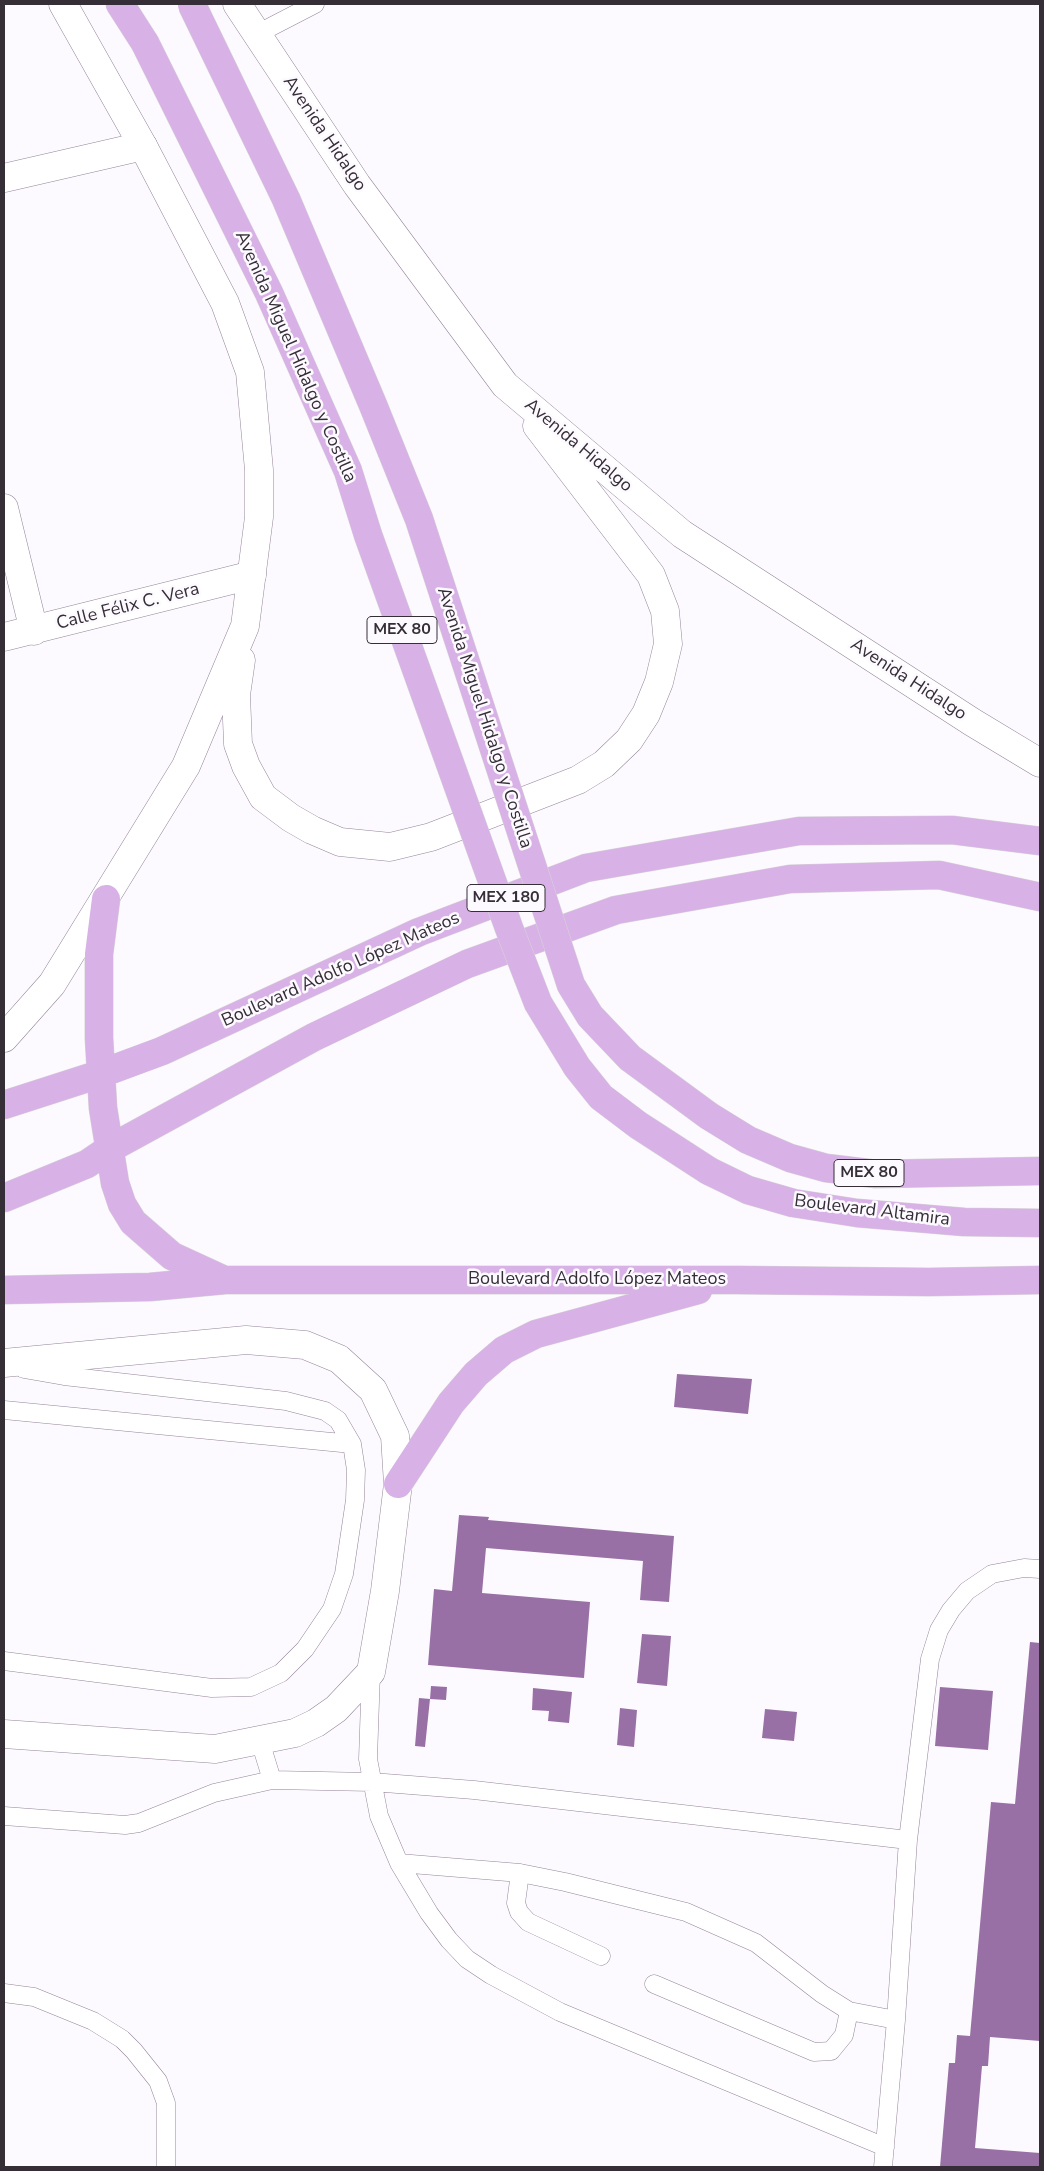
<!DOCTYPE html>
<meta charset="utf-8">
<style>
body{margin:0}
#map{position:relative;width:1044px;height:2171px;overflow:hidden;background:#fdfaff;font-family:"Nunito Sans",sans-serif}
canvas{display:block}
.frame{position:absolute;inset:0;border:5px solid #352e37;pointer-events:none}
</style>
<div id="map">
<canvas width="1044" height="2171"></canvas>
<div class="frame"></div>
</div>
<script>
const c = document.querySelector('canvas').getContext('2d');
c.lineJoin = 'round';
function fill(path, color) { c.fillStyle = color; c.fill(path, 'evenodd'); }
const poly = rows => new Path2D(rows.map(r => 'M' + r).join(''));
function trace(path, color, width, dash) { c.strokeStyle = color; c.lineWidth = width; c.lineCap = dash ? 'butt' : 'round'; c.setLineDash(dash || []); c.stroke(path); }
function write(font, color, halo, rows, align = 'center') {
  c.font = font + ' "Nunito Sans",sans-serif'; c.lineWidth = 5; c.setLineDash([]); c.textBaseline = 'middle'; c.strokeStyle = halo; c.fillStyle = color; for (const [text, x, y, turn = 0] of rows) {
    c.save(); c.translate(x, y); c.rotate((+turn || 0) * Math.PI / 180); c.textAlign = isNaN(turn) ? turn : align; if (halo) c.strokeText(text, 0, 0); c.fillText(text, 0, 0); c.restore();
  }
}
fill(poly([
 [677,1374,752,1379,748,1414,674,1407],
 [459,1515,489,1517,488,1520,674,1536,669,1602,640,1600,643,1561,486,1548,482,1593,590,1602,584,1678,428,1665,434,1589,452,1591],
 [642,1634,671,1636,667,1686,637,1683],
 [1030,1642,1040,1643,1040,2041,990,2037,988,2066,982,2066,975,2148,1040,2153,1040,2167,940,2167,949,2063,955,2063,957,2035,970,2036,991,1802,1015,1804],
 [431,1686,447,1687,446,1700,430,1699,425,1747,415,1746,419,1698,430,1699],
 [940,1687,993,1691,988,1750,935,1746],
 [533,1688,572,1692,569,1723,548,1721,549,1711,532,1710],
 [620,1708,637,1710,634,1747,617,1745],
 [765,1709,797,1712,794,1741,762,1738]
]), '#9870a6');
const lane = poly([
 [257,34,315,4],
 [4,1410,352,1444],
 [4,1661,212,1688,251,1687,281,1673,305,1649,332,1609,344,1574,355,1500,356,1470,352,1444,338,1420,325,1411,286,1401,64,1376,24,1369],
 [371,1672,368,1759,379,1816,399,1863,429,1913,449,1940,467,1959,491,1975,560,2012,885,2147],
 [260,1741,272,1780],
 [4,1816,125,1825,139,1823,214,1793,272,1780,372,1782,474,1790,908,1840],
 [399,1863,520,1873,565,1882,686,1912,756,1943,822,1994,849,2011,896,2020],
 [520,1873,516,1903,519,1912,528,1922,601,1956],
 [654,1984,814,2052,831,2051,844,2035,849,2011],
 [4,1993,34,1997,93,2021,122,2039,134,2051,158,2081,166,2103,166,2167],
 [883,2167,896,2020,908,1840,930,1659,939,1630,951,1610,967,1591,992,1574,1024,1568,1040,1569]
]);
const street = poly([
 [4,178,143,146],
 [4,508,34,631],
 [4,637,252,575],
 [4,1363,246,1340,305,1345,339,1359,373,1390,395,1436,398,1484,385,1591,371,1672,336,1709,316,1723,295,1733,215,1749,4,1734]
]);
const secondary = poly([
 [237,4,357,185,505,385,682,534,972,722,1040,763],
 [241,660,236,695,238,744,246,766,263,797,291,818,312,830,340,842,390,847,431,837,578,780,604,764,629,740,646,714,659,682,668,644,665,611,651,575,537,426],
 [4,1038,52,984,186,766,245,626,259,517,259,470,250,372,225,303,143,146,63,4]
]);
const primary = poly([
 [120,4,145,43],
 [106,899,99,954,99,1038,103,1108,115,1183,122,1204,133,1222,172,1256,222,1279],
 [4,1105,100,1074,162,1051,419,932,586,868,799,831,952,830,1040,841],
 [709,1116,748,1140,790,1158,826,1168,876,1174,1040,1171],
 [709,1171,748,1190,793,1203,857,1213,964,1222,1040,1223],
 [4,1198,87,1164,109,1149,314,1037,467,964,616,910,790,879,939,875,1040,897],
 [4,1290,150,1287,225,1280,736,1280,929,1282,1040,1280],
 [398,1484,451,1403,476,1374,504,1350,536,1334,698,1290]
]);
trace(lane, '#94859a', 19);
trace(street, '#94859a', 29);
trace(secondary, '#94859a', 29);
trace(primary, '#d7d5d7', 29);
trace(lane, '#fff', 18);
trace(street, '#fff', 28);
trace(secondary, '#fff', 28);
trace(primary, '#d8b1e6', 28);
const primaryBridge = poly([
 [192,5,286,199,373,405,419,519,571,985,590,1016,630,1058,709,1116],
 [145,43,269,293,348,471,368,535,509,928,538,1003,577,1067,601,1097,638,1125,709,1171]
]);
trace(primaryBridge, '#d7d5d7', 29, []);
trace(primaryBridge, '#d8b1e6', 28);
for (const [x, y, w] of [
 [402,630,70],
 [506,898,78],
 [869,1173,70]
]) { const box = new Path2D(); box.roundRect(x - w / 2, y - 13.5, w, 27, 4); c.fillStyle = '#fdfaff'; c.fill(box); trace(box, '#352e37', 1); }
write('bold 16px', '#352e37', null, [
 ["MEX 80",402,630],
 ["MEX 180",506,898],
 ["MEX 80",869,1173]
]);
write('18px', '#352e37', '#fdfaff', [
 ["Avenida Hidalgo",324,134,56],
 ["Avenida Miguel Hidalgo y Costilla",295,357,66],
 ["Avenida Hidalgo",578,446,40],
 ["Calle Félix C. Vera",128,607,-14],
 ["Avenida Hidalgo",908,680,33],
 ["Avenida Miguel Hidalgo y Costilla",484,718,72],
 ["Boulevard Adolfo López Mateos",341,970,-24],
 ["Boulevard Altamira",872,1211,7],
 ["Boulevard Adolfo López Mateos",597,1280]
]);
</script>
